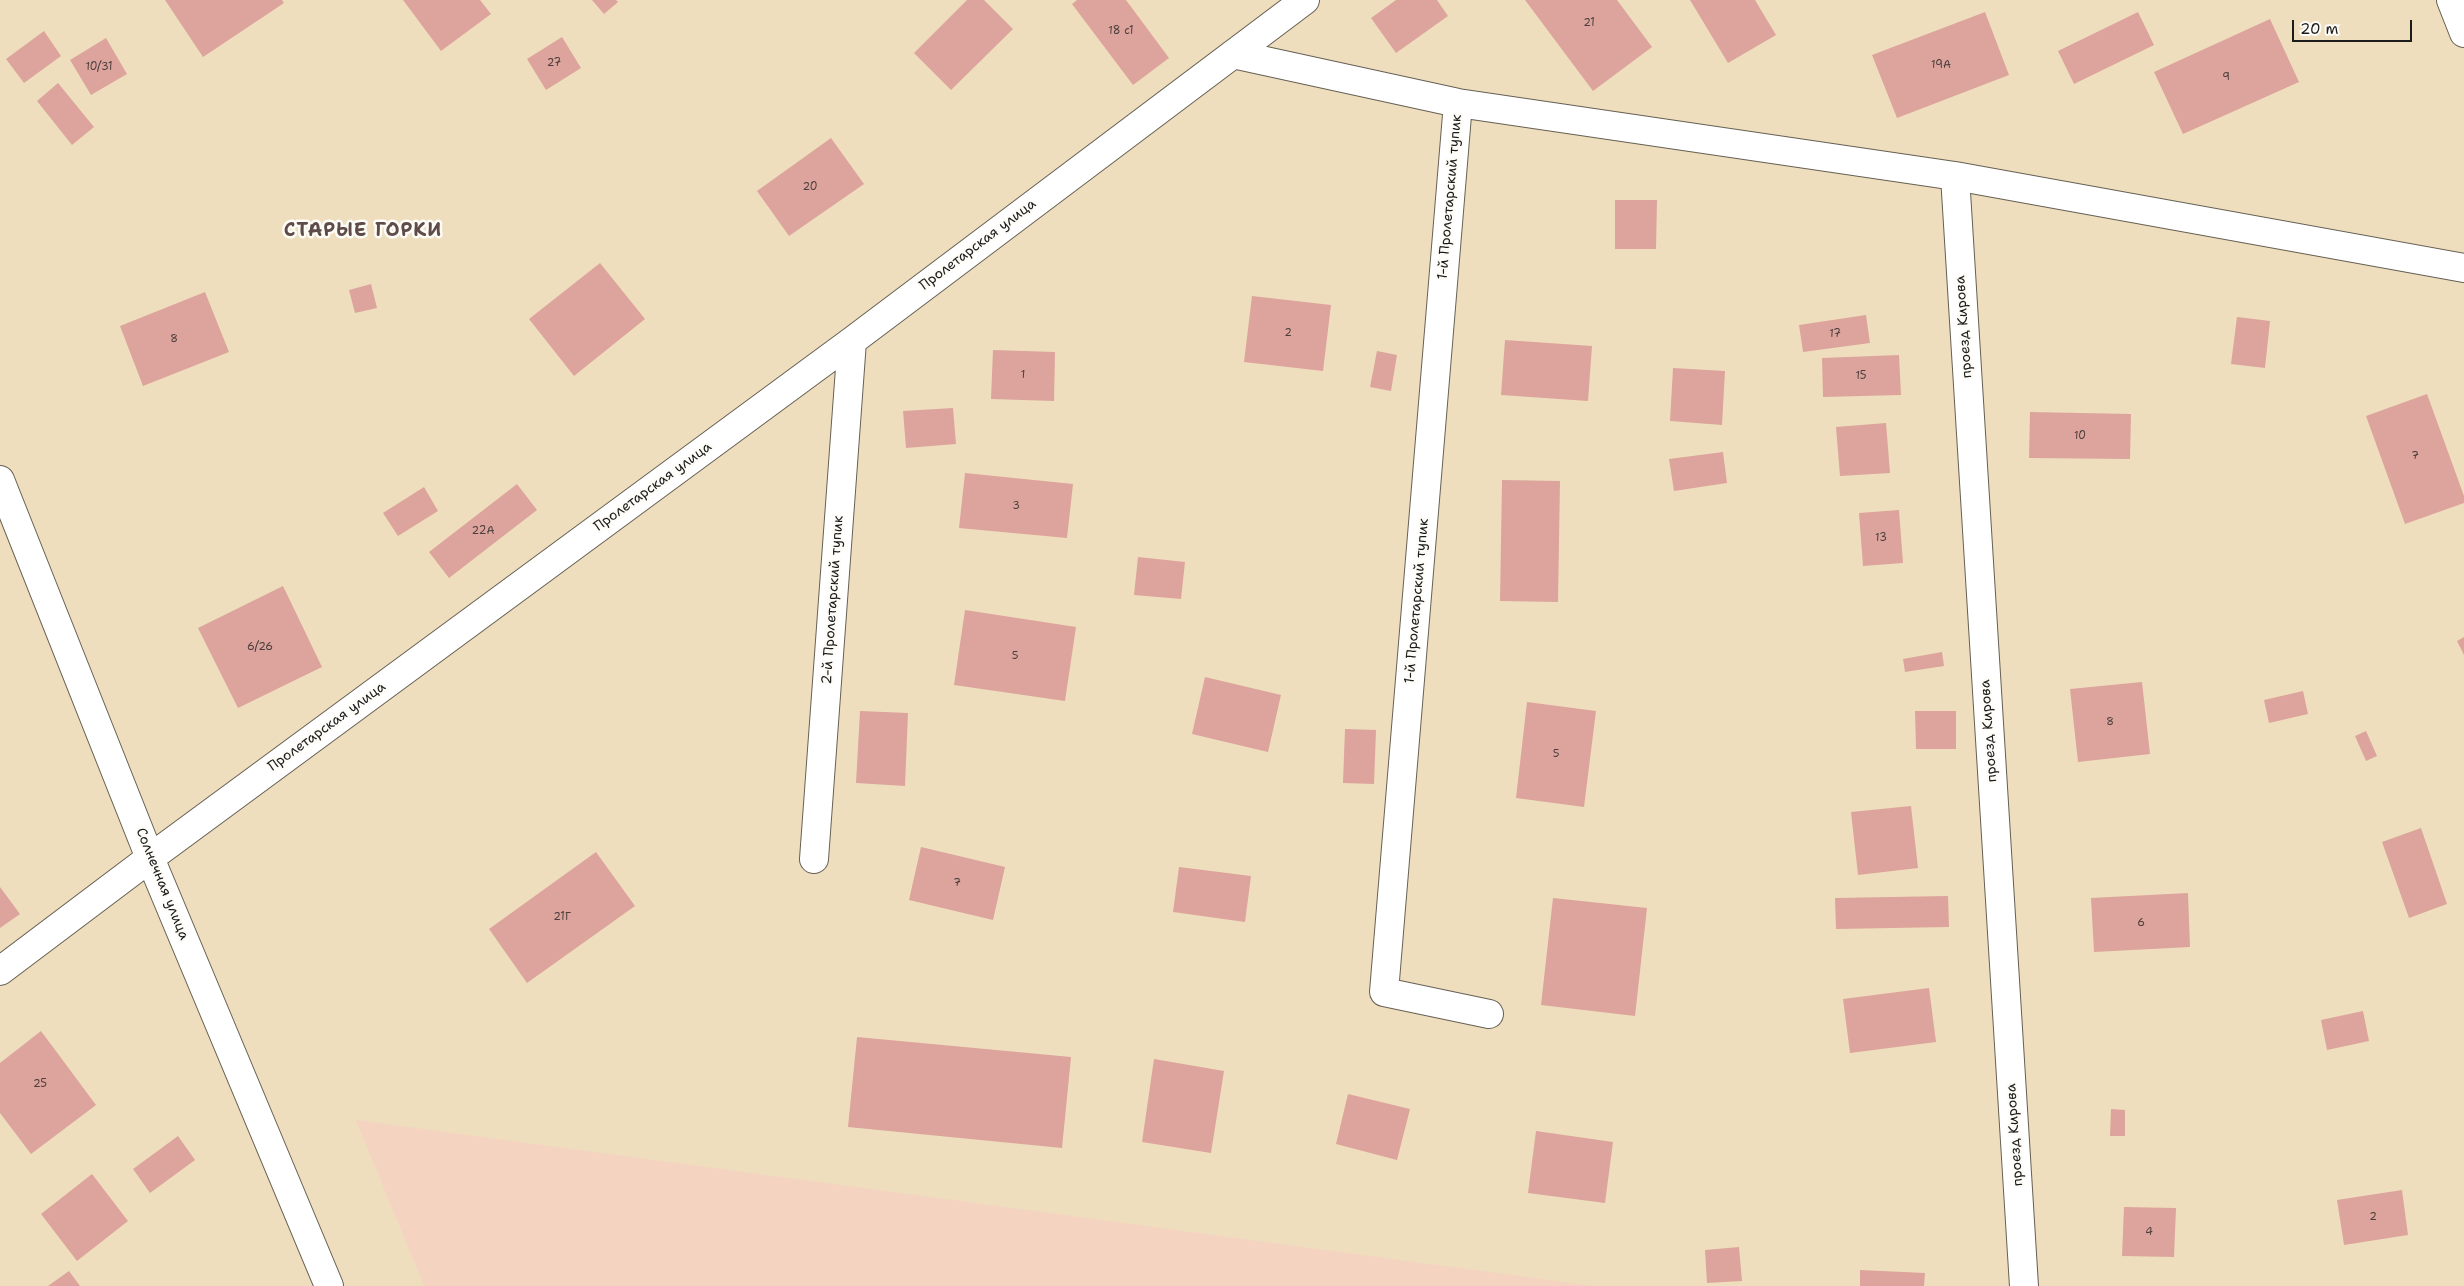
<!DOCTYPE html>
<meta charset="utf-8">
<style>
body{margin:0}
#map{position:relative;width:2464px;height:1286px;overflow:hidden;background:#efdebd;font-family:"Shantell Sans",sans-serif}
canvas{display:block}
.scale{position:absolute;left:2292px;top:20px;width:120px;height:22px;box-sizing:border-box;border:2px solid #1c1c1c;border-top:0;padding-left:6px;font-size:15px;line-height:18px;white-space:nowrap;color:#1c1c1c;-webkit-text-stroke:4px #fdfcf7;paint-order:stroke}
</style>
<div id="map">
<canvas width="2464" height="1286"></canvas>
<div class="scale">20 m</div>
</div>
<script>
const c = document.querySelector('canvas').getContext('2d');
c.lineJoin = 'round';
function fill(path, color) { c.fillStyle = color; c.fill(path, 'evenodd'); }
const poly = rows => new Path2D(rows.map(r => 'M' + r).join(''));
function trace(path, color, width, dash) { c.strokeStyle = color; c.lineWidth = width; c.lineCap = dash ? 'butt' : 'round'; c.setLineDash(dash || []); c.stroke(path); }
function write(font, color, halo, rows, align = 'center') {
  c.font = font + ' "Shantell Sans",sans-serif'; c.lineWidth = 5; c.setLineDash([]); c.textBaseline = 'middle'; c.strokeStyle = halo; c.fillStyle = color; for (const [text, x, y, turn = 0] of rows) {
    c.save(); c.translate(x, y); c.rotate((+turn || 0) * Math.PI / 180); c.textAlign = isNaN(turn) ? turn : align; if (halo) c.strokeText(text, 0, 0); c.fillText(text, 0, 0); c.restore();
  }
}
fill(poly([
 [356,1120,1594,1286,424,1286]
]), '#f4d3c0');
fill(poly([
 [165,0,282,0,284,3,203,57],
 [403,0,480,0,491,14,441,51],
 [592,0,616,0,618,2,604,14],
 [967,0,984,0,1013,29,951,90,914,53],
 [1077,0,1126,0,1169,58,1133,85,1072,4],
 [1396,0,1437,0,1448,16,1396,53,1371,18],
 [1525,0,1617,0,1652,47,1593,91],
 [1690,0,1755,0,1776,35,1728,63],
 [1985,12,2009,75,1897,118,1872,55],
 [2138,12,2154,45,2074,84,2058,51],
 [2270,19,2299,82,2183,134,2154,72],
 [44,31,61,56,24,83,6,59],
 [562,37,581,68,546,90,527,59],
 [106,38,127,74,91,95,70,60],
 [58,83,94,127,72,145,37,101],
 [831,138,864,184,789,236,757,191],
 [1615,200,1657,200,1656,249,1615,249],
 [600,263,645,319,574,376,529,319],
 [371,284,377,308,355,313,349,290],
 [205,292,229,352,143,386,120,326],
 [1252,296,1331,305,1323,371,1244,362],
 [1866,315,1870,343,1803,352,1799,325],
 [2237,317,2270,321,2265,368,2231,364],
 [1505,340,1592,346,1588,401,1501,395],
 [993,350,1055,352,1054,401,991,399],
 [1377,351,1397,355,1391,391,1370,387],
 [1899,355,1901,395,1823,397,1822,358],
 [1673,368,1725,371,1722,425,1670,421],
 [2427,394,2464,496,2464,503,2405,524,2366,416],
 [953,408,956,444,906,448,903,411],
 [2030,412,2131,414,2130,459,2029,458],
 [1886,423,1890,473,1840,476,1836,427],
 [1723,452,1727,483,1674,491,1669,459],
 [965,473,1073,484,1067,538,959,528],
 [1502,480,1560,481,1558,602,1500,601],
 [517,484,537,510,449,578,429,552],
 [424,487,438,511,398,536,383,513],
 [1899,510,1903,563,1863,566,1859,513],
 [1138,557,1185,562,1181,599,1134,595],
 [283,586,322,667,238,708,198,628],
 [965,610,1076,627,1065,701,954,685],
 [2464,637,2464,655,2457,641],
 [1942,652,1944,666,1905,672,1903,659],
 [1205,677,1281,695,1268,752,1192,734],
 [2142,682,2150,754,2078,762,2070,689],
 [2303,691,2308,714,2269,723,2264,700],
 [1527,702,1596,711,1584,807,1516,798],
 [860,711,908,713,905,786,856,783],
 [1915,711,1956,711,1956,749,1916,749],
 [1345,729,1376,730,1374,784,1343,783],
 [2366,731,2377,756,2366,761,2355,736],
 [1911,806,1918,868,1858,875,1851,812],
 [2421,828,2447,904,2409,918,2382,842],
 [921,847,1005,867,993,920,909,900],
 [596,852,635,906,527,983,489,929],
 [1179,867,1251,876,1245,922,1173,912],
 [0,887,20,914,0,928],
 [2188,893,2190,947,2094,952,2091,898],
 [1948,896,1949,927,1836,929,1835,898],
 [1553,898,1647,908,1635,1016,1541,1005],
 [1929,988,1936,1042,1850,1053,1843,999],
 [2363,1011,2369,1041,2327,1050,2321,1020],
 [41,1031,96,1105,31,1154,0,1113,0,1063],
 [857,1037,1071,1057,1062,1148,848,1127],
 [1154,1059,1224,1071,1211,1153,1142,1142],
 [1348,1094,1410,1109,1397,1160,1336,1144],
 [2111,1109,2125,1110,2125,1136,2110,1136],
 [1536,1131,1613,1142,1605,1203,1528,1193],
 [178,1136,195,1160,150,1193,133,1169],
 [92,1174,128,1221,77,1261,41,1214],
 [2402,1190,2408,1235,2344,1245,2337,1200],
 [2124,1207,2176,1208,2174,1257,2122,1256],
 [1739,1247,1742,1281,1707,1283,1705,1250],
 [1860,1270,1925,1273,1924,1286,1860,1286],
 [69,1271,80,1286,48,1286]
]), '#dca49c');
const minor = poly([
 [1233,54,1458,103,1955,176,2464,268],
 [1458,103,1384,992,1489,1014],
 [1955,176,2024,1286],
 [0,480,150,858,329,1286],
 [814,859,852,341],
 [0,971,150,858,852,341,1305,0]
]);
const tertiary = poly([
 [2451,0,2464,33]
]);
trace(minor, '#666054', 30);
trace(tertiary, '#666054', 30);
trace(minor, '#fff', 28);
trace(tertiary, '#fff', 28);
write('11px', '#4c3e3c', null, [
 ["21",1589,23],
 ["18 с1",1121,31],
 ["27",554,63],
 ["19А",1941,65],
 ["10/31",99,67],
 ["9",2226,77],
 ["20",810,187],
 ["2",1288,333],
 ["17",1835,334],
 ["8",174,339],
 ["1",1023,375],
 ["15",1861,376],
 ["10",2080,436],
 ["7",2415,456],
 ["3",1016,506],
 ["22А",483,531],
 ["13",1881,538],
 ["6/26",260,647],
 ["5",1015,656],
 ["8",2110,722],
 ["5",1556,754],
 ["7",957,883],
 ["21Г",562,917],
 ["6",2141,923],
 ["25",40,1084],
 ["2",2373,1217],
 ["4",2149,1232]
]);
write('14px', '#1c1c1c', '#fdfcf7', [
 ["1-й Пролетарский тупик",1450,197,-85],
 ["Пролетарская улица",978,245,-37],
 ["проезд Кирова",1964,327,-94],
 ["Пролетарская улица",653,487,-36],
 ["2-й Пролетарский тупик",833,600,-86],
 ["1-й Пролетарский тупик",1417,601,-85],
 ["Пролетарская улица",327,727,-36],
 ["проезд Кирова",1989,731,-94],
 ["Солнечная улица",162,884,68],
 ["проезд Кирова",2015,1135,-94]
]);
c.letterSpacing = '1px';
write('bold 19px', '#5f4c49', '#fdfcf7', [
 ["СТАРЫЕ ГОРКИ",363,231]
]);
c.letterSpacing = '0px';
</script>
